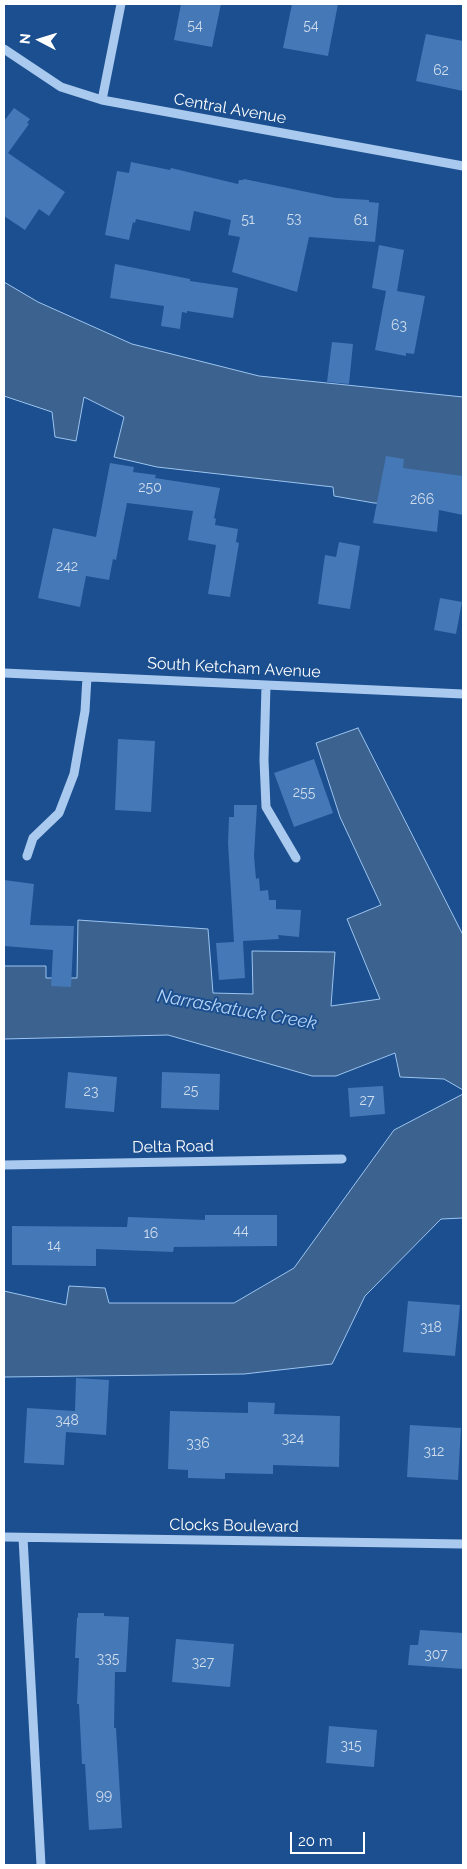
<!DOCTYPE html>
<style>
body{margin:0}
#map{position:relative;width:467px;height:1869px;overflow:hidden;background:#1b4f8f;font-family:Raleway,sans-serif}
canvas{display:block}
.frame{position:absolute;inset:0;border:5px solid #fff;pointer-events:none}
.north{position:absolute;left:15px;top:15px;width:50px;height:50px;-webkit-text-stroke:4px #1b4f8f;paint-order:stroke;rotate:275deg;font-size:14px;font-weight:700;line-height:20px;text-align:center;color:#fff}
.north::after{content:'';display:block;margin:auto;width:18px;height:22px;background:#fff;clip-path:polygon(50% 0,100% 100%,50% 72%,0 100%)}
.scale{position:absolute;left:290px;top:1832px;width:75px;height:22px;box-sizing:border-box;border:2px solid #fff;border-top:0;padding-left:6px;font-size:15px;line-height:18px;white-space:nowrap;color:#fff;-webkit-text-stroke:4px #1b4f8f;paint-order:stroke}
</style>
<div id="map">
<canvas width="467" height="1869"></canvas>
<div class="frame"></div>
<div class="north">N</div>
<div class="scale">20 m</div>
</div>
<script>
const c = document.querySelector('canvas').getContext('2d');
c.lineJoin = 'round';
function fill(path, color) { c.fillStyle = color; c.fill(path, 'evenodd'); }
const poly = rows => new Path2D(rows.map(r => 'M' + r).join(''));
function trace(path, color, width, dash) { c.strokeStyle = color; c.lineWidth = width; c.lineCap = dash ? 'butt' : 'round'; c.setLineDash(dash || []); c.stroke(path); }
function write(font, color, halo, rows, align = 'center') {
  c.font = font + ' Raleway,sans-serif'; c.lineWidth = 4; c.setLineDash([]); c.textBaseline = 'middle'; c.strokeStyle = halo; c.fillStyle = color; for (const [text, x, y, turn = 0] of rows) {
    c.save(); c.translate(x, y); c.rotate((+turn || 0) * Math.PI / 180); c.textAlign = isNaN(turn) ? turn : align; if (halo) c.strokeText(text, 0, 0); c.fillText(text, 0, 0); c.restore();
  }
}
const water = poly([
 [4,282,38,302,132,344,259,376,463,397,463,506,374,503,334,496,333,487,157,467,114,457,124,417,84,397,76,441,55,437,52,412,4,396,4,282],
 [358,728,463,935,463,1090,444,1079,400,1077,395,1053,336,1076,312,1076,168,1035,4,1039,4,966,46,966,46,978,77,978,78,920,208,929,213,993,253,994,252,951,335,952,331,1006,380,999,347,919,381,905,340,817,316,743,358,728],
 [463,1094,463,1218,441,1219,365,1296,332,1364,244,1374,4,1377,4,1291,66,1305,69,1286,105,1288,109,1303,234,1303,294,1268,394,1130,463,1094]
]);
fill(water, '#3c6290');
trace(water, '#9cc4f0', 1);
fill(poly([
 [181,4,221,4,212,47,174,40],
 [292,4,338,4,328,56,283,48],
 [426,34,463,41,463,91,416,81],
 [14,108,30,119,27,123,29,124,8,153,65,192,49,216,39,209,25,230,4,216,4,121],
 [131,162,170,170,171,168,238,184,239,180,243,180,244,179,336,198,369,200,369,202,379,203,375,242,309,237,297,292,232,272,240,237,228,235,231,220,194,211,190,231,136,219,135,223,133,222,129,240,105,235,117,171,129,173],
 [379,245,404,250,397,291,425,296,414,354,406,353,406,356,375,350,386,291,372,288],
 [115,264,190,279,190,281,238,288,233,318,187,311,187,313,182,312,180,329,161,326,164,306,110,298],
 [332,342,353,344,349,384,327,382],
 [386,456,404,459,403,468,463,476,463,515,439,510,437,532,373,523],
 [110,463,134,467,133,472,156,475,155,478,220,488,214,518,216,519,215,525,238,529,236,542,239,543,230,597,208,594,216,545,188,540,193,511,127,503,116,560,113,559,109,580,86,576,80,607,38,598,53,528,96,537],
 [339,542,360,546,350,609,318,604,325,555,336,557],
 [440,598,462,602,456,634,434,630],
 [118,739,155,741,151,812,115,810],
 [314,759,333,813,294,827,274,773],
 [234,805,257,805,254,856,256,879,259,878,260,891,268,890,269,900,276,900,276,909,301,910,299,937,278,935,279,939,243,941,245,978,219,980,216,943,234,942,228,843,229,817,234,817],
 [4,880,34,884,30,925,74,926,71,987,51,986,53,950,4,946],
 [68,1072,117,1077,114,1112,65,1108],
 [162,1072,220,1074,219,1110,161,1108],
 [383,1086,385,1114,350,1117,348,1088],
 [205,1215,277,1215,277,1246,174,1247,173,1252,96,1249,96,1266,12,1265,12,1226,127,1227,128,1217,205,1220],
 [408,1301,460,1305,455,1356,403,1352],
 [76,1378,109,1380,106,1435,66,1432,64,1465,24,1463,27,1408,75,1411],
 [248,1402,275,1403,274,1414,340,1416,339,1467,273,1465,273,1474,225,1473,225,1479,188,1478,188,1470,168,1469,170,1411,248,1413],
 [410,1425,461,1428,458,1480,407,1477],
 [78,1613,104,1613,104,1616,129,1617,126,1672,115,1672,114,1728,116,1728,122,1828,89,1830,85,1764,82,1764,79,1704,77,1704,79,1658,75,1658,77,1617,78,1618],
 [420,1630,463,1633,463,1669,408,1665,410,1645,418,1645],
 [176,1639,234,1644,230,1687,172,1682],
 [329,1726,377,1730,374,1767,326,1763]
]), '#4478b7');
trace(poly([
 [4,49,61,87,102,100,463,166],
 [102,100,121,4],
 [4,673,463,694],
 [266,685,264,760,266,807,296,858],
 [27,856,33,838,59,813,74,774,85,711,87,677],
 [4,1165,342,1159],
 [4,1537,463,1544],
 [23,1538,41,1865]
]), '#a9c9ee', 9);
write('14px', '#d0dded', null, [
 ["54",195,26],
 ["54",311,26],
 ["62",441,71],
 ["53",294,219],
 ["51",248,220],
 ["61",361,221],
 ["63",399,326],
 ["250",150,488],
 ["266",422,500],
 ["242",67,567],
 ["255",304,793],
 ["25",191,1091],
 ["23",91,1092],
 ["27",367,1101],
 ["44",241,1231],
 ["16",151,1234],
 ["14",54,1246],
 ["318",431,1328],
 ["348",67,1421],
 ["324",293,1439],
 ["336",198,1444],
 ["312",434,1452],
 ["307",436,1655],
 ["335",108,1659],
 ["327",203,1663],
 ["315",351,1746],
 ["99",104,1796]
]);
write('16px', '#fff', '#1b4f8f', [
 ["Central Avenue",230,109,10],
 ["South Ketcham Avenue",234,668,3],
 ["Delta Road",173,1147,-1],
 ["Clocks Boulevard",234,1526,1]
]);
write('italic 18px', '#b5d3f5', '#1b4f8f', [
 ["Narraskatuck Creek",237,1010,10]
]);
</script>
